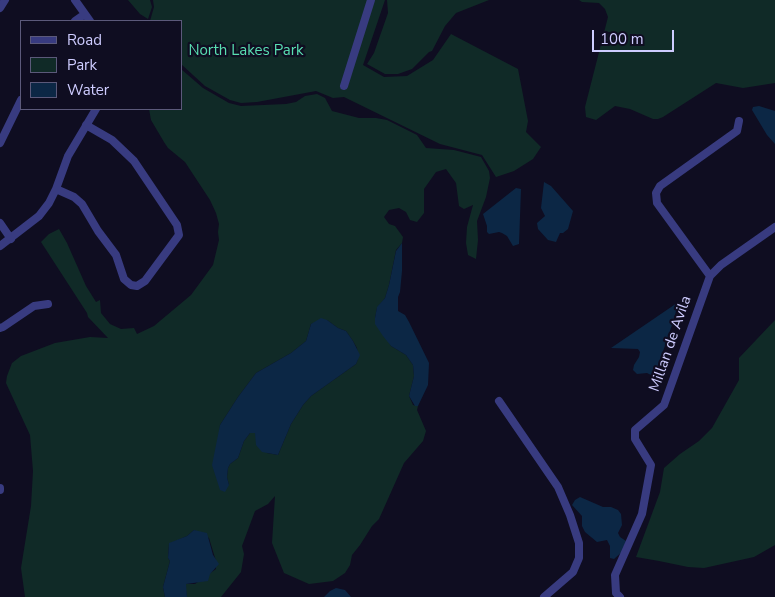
<!DOCTYPE html>
<style>
body{margin:0}
#map{position:relative;width:775px;height:597px;overflow:hidden;background:#0f0d21;font-family:"Nunito Sans",sans-serif}
canvas{display:block}
.legend{position:absolute;left:20px;top:20px;width:162px;height:90px;box-sizing:border-box;background:#0f0d21;border:1px solid #5b597a;margin:0;padding:6px 9px;list-style:none;font-size:15px;color:#ceccff}
.legend li{display:flex;align-items:center;gap:10px;height:25px}
.legend b{width:25px;border:1px solid #5b597a}
.scale{position:absolute;left:592px;top:30px;width:82px;height:22px;box-sizing:border-box;border:2px solid #ceccff;border-top:0;padding-left:6px;font-size:15px;line-height:18px;white-space:nowrap;color:#ceccff;-webkit-text-stroke:4px #0f0d21;paint-order:stroke}
</style>
<div id="map">
<canvas width="775" height="597"></canvas>
<ul class="legend">
<li><b style="height:6px;background:#383b80"></b>Road</li>
<li><b style="height:14px;background:#102a27"></b>Park</li>
<li><b style="height:14px;background:#0c2745"></b>Water</li>
</ul>
<div class="scale">100 m</div>
</div>
<script>
const c = document.querySelector('canvas').getContext('2d');
c.lineJoin = 'round';
function fill(path, color) { c.fillStyle = color; c.fill(path, 'evenodd'); }
const poly = rows => new Path2D(rows.map(r => 'M' + r).join(''));
function trace(path, color, width, dash) { c.strokeStyle = color; c.lineWidth = width; c.lineCap = dash ? 'butt' : 'round'; c.setLineDash(dash || []); c.stroke(path); }
function write(font, color, halo, rows, align = 'center') {
  c.font = font + ' "Nunito Sans",sans-serif'; c.lineWidth = 4.5; c.setLineDash([]); c.textBaseline = 'middle'; c.strokeStyle = halo; c.fillStyle = color; for (const [text, x, y, turn = 0] of rows) {
    c.save(); c.translate(x, y); c.rotate((+turn || 0) * Math.PI / 180); c.textAlign = isNaN(turn) ? turn : align; if (halo) c.strokeText(text, 0, 0); c.fillText(text, 0, 0); c.restore();
  }
}
fill(poly([
 [128,0,150,0,152,7,148,19,140,14],
 [153,0,385,0,363,65,384,77,407,76,433,60,451,34,518,69,528,121,526,132,541,147,533,159,514,171,496,177,482,155,440,144,344,97,333,98,316,91,257,102,241,103,230,100,205,86,181,64,181,21,150,21,154,7],
 [387,0,489,0,456,13,445,26,432,51,429,52,412,69,398,74,385,74,367,64,374,53,388,13],
 [579,0,775,0,775,83,743,88,716,83,663,117,658,119,653,119,630,109,615,106,596,120,586,117,585,107,608,17,605,9,599,3,582,2],
 [181,69,203,88,229,103,241,106,286,104,296,102,305,96,317,94,325,98,332,111,359,118,376,118,387,120,417,135,426,148,454,150,481,157,489,171,490,178,486,197,477,221,478,240,476,259,468,255,466,243,467,227,473,205,464,209,459,206,456,183,446,169,436,172,424,189,424,213,417,222,410,220,406,212,399,208,389,210,384,217,389,224,395,226,403,237,402,243,396,250,389,285,385,298,377,308,375,318,391,346,406,355,413,365,414,376,409,396,413,405,418,406,417,410,426,431,423,441,404,463,379,519,372,526,360,545,352,555,350,565,345,573,333,581,309,584,284,573,272,543,275,496,268,504,255,511,242,546,244,554,241,572,221,597,187,597,185,584,195,584,216,569,216,561,209,538,194,530,187,536,169,544,168,558,170,561,163,587,165,597,25,597,21,568,31,506,33,471,30,435,6,383,7,376,12,363,21,356,55,343,90,337,108,338,88,317,87,313,41,242,49,234,59,229,67,243,86,286,96,302,100,300,101,313,110,324,121,329,134,328,137,334,154,326,191,295,213,265,219,240,218,232,219,224,216,213,210,200,185,162,168,148,164,142,151,120,149,109,181,109],
 [327,320,338,328,346,331,353,341,357,348,358,359,356,364,311,396,303,405,291,424,278,455,267,453,255,433,250,433,244,441,238,458,230,464,228,468,227,477,229,485,216,477,220,425,238,397,256,373,291,353,306,341,311,324],
 [775,320,775,545,754,557,704,568,688,567,659,561,636,557,660,492,664,468,680,454,699,441,712,428,739,380,739,358]
]), '#102a27');
fill(poly([
 [759,106,775,111,775,144,767,135,752,110,753,107],
 [544,182,551,186,573,211,568,229,563,233,560,233,556,242,548,240,538,229,537,223,545,216,541,208],
 [516,188,521,189,519,244,513,246,507,236,502,233,499,232,489,234,487,232,487,226,483,214],
 [402,243,402,271,400,292,398,297,398,311,405,315,409,322,429,363,428,385,418,406,415,406,409,396,414,376,413,365,406,355,391,346,383,336,375,324,375,318,377,307,385,298,389,285,396,251],
 [677,303,678,303,674,319,656,372,651,375,647,373,637,374,633,370,634,365,639,357,640,352,638,349,611,348],
 [321,318,327,320,338,328,346,331,353,341,360,355,356,364,311,396,303,405,291,424,278,455,262,452,256,445,255,433,250,433,244,441,238,458,230,464,228,468,227,477,229,485,225,492,220,490,212,465,220,425,238,397,256,373,291,353,306,341,311,324],
 [580,497,603,507,611,507,618,510,621,514,622,525,618,533,620,537,626,541,622,552,614,559,610,558,610,546,607,540,597,542,585,532,582,526,582,516,572,505,575,500],
 [194,530,207,533,213,555,219,564,210,574,208,581,186,584,187,597,165,597,163,587,170,561,168,558,169,543,187,536],
 [336,588,345,590,351,597,324,597,330,591]
]), '#0c2745');
trace(poly([
 [75,0,90,21],
 [0,8,5,0],
 [75,21,85,14],
 [344,86,371,0],
 [0,143,21,100],
 [56,189,74,197,82,204,98,231,116,255,124,279,131,285,137,286,145,281,179,235,177,225,134,161,112,140,86,125],
 [0,223,11,239],
 [0,246,39,216,49,203,56,189,68,156,96,109],
 [710,276,657,203,656,193,660,186,737,131,739,121],
 [0,328,3,327,34,306,48,304],
 [499,401,558,487,570,515,579,543,579,558,573,572,544,597],
 [0,488,0,490],
 [620,597,616,593,615,575,642,514,651,465,635,439,635,430,664,405,710,276,721,265,775,227]
]), '#383b80', 8);
write('15px', '#59dfb2', '#0f0d21', [
 ["North Lakes Park",246,51]
]);
write('15px', '#ceccff', '#0f0d21', [
 ["Millan de Avila",671,344,-71]
]);
</script>
